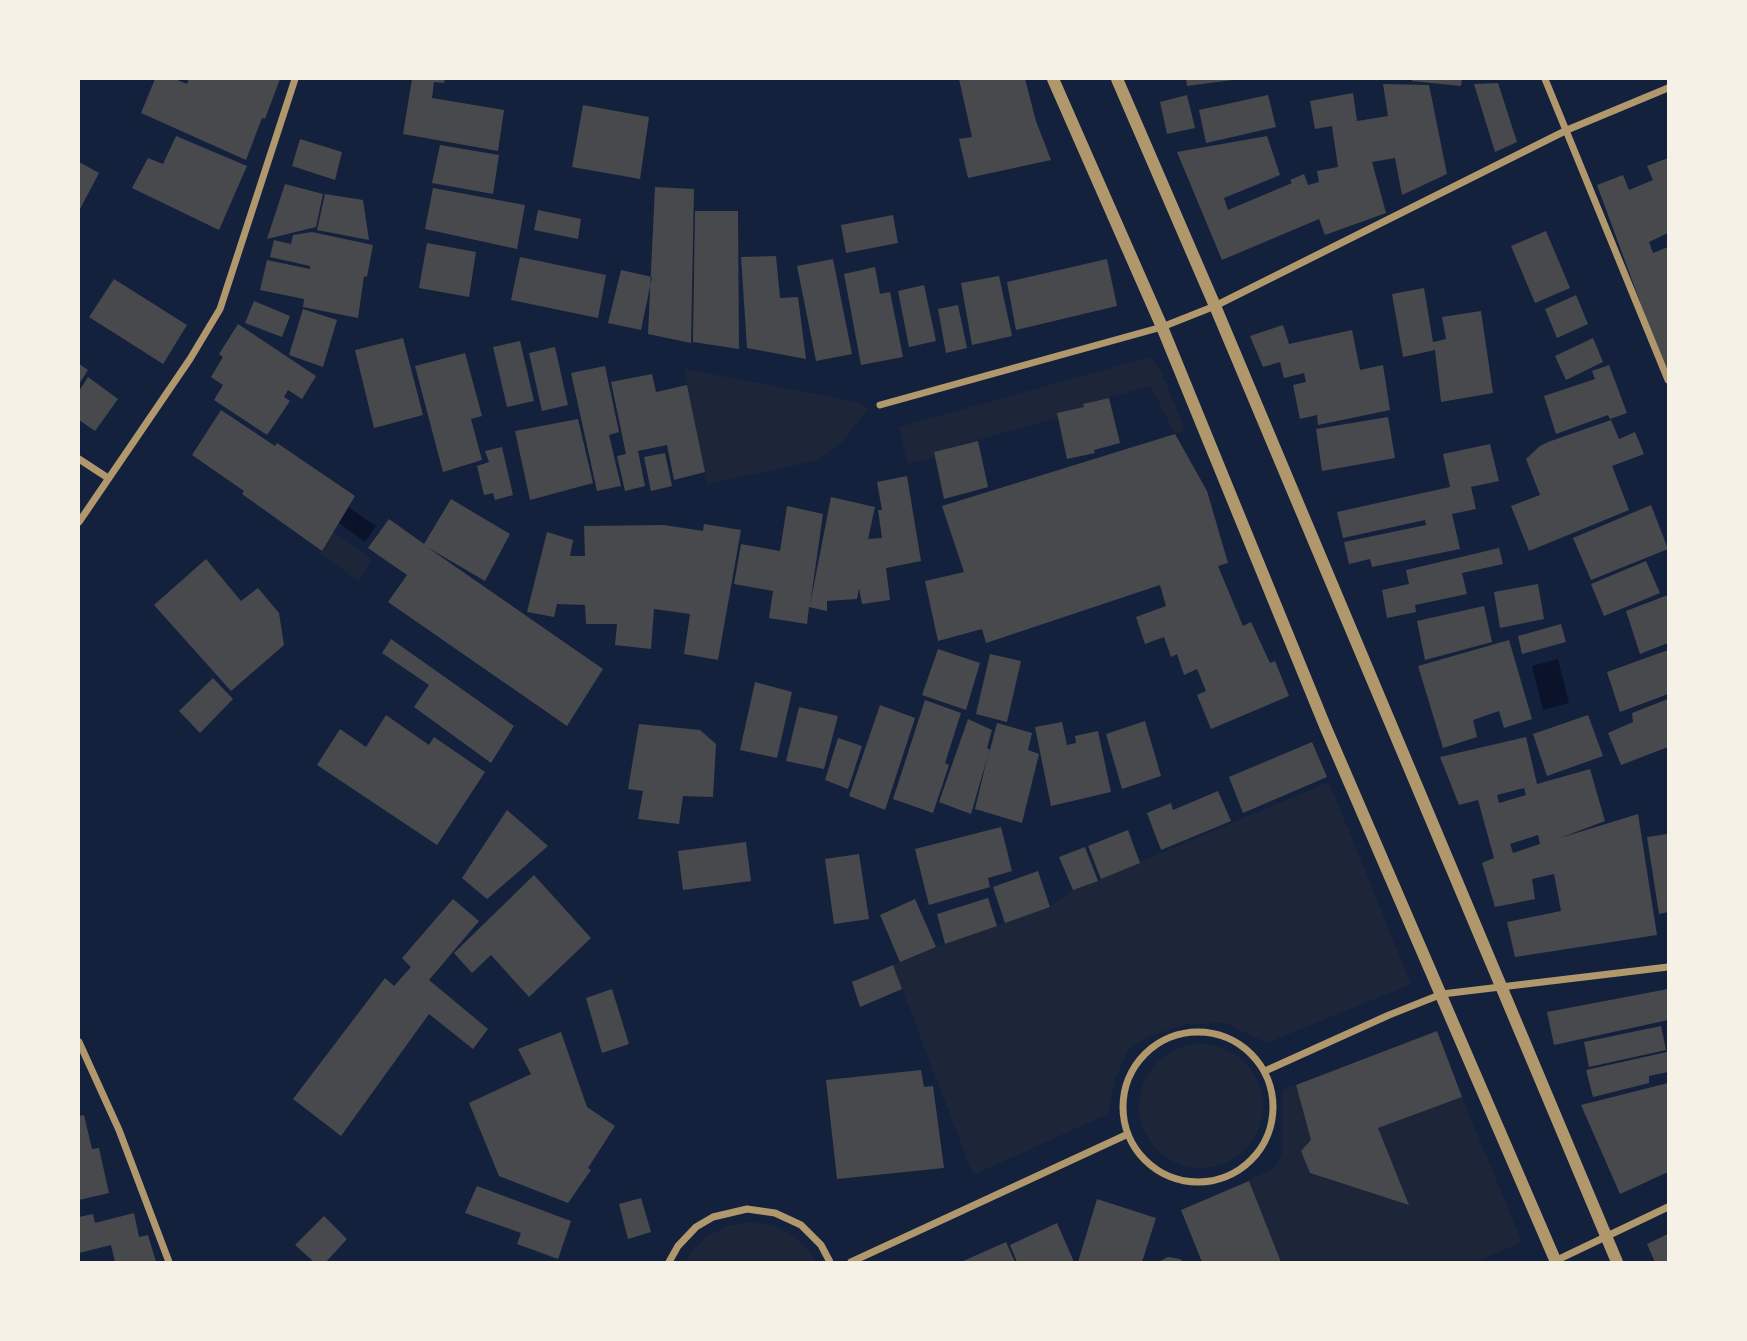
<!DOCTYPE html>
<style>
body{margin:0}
#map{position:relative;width:1747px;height:1341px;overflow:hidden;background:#14213d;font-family:"Varela Round",sans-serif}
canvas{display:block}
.frame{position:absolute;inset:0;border:80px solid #f6f1e7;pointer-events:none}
</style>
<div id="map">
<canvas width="1747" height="1341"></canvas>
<div class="frame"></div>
</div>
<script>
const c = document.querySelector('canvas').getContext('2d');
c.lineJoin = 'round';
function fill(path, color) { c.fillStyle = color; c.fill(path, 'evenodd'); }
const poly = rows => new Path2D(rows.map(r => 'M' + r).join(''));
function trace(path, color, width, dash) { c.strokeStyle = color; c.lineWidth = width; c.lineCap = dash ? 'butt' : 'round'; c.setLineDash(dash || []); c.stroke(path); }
fill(poly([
 [1150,357,1161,371,1185,430,1175,434,1151,386,1084,404,1084,407,1057,413,1058,418,934,452,935,458,908,463,899,427],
 [684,369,853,401,869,408,843,441,819,460,707,484],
 [333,532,372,559,358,581,320,553],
 [1329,782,1411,984,1267,1043,1225,1023,1187,1024,1150,1036,1129,1048,1115,1079,1108,1114,973,1175,893,965,936,947,1050,907,1073,890],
 '1139 1106a62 62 0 1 1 124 0a62 62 0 1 1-124 0Z',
 [1296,1085,1311,1140,1302,1151,1310,1173,1409,1205,1378,1128,1462,1097,1522,1242,1476,1262,1281,1262,1249,1181,1275,1167,1282,1154,1282,1090],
 [750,1222,774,1226,795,1236,811,1254,816,1262,686,1262,690,1254,706,1237,727,1226]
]), '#1d2539');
fill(poly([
 [348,507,376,526,365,542,339,523],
 [1558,659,1569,703,1543,710,1532,666]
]), '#0b132b');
fill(poly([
 [155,79,175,79,187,84,189,79,280,79,265,119,262,118,246,160,141,113],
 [412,79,445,79,444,83,434,82,432,98,504,110,498,151,403,134],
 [959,79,1025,79,1036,121,1051,160,968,178,959,139,972,137],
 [1186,79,1232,79,1233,80,1187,86],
 [1412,79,1462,79,1461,86,1412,81],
 [1498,83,1517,142,1495,152,1474,84],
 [1383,84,1429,85,1447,174,1402,195,1395,158,1372,162,1386,213,1325,235,1319,219,1222,260,1177,152,1267,136,1280,175,1224,198,1228,210,1292,183,1290,180,1304,174,1308,185,1319,182,1317,171,1338,167,1332,126,1315,129,1310,101,1353,93,1357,121,1388,116],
 [1187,95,1195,128,1167,134,1160,102],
 [1268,95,1276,127,1206,143,1199,110],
 [583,105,649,117,640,179,572,167],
 [176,136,247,166,219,230,132,188,148,158,163,164],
 [300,139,342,152,335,180,292,166],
 [440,145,499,155,493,194,432,183],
 [1668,158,1668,233,1649,242,1653,253,1668,247,1668,371,1650,329,1597,185,1623,175,1629,190,1653,180,1647,166],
 [79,162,99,173,79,211],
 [285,184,323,194,316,227,267,239],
 [655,187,694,189,691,343,648,334],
 [433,188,525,205,517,249,425,229],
 [325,194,363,200,369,240,317,230],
 [538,210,581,219,578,239,534,230],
 [695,211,738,211,739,349,693,342],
 [893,215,898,243,846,253,841,225],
 [1546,231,1570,288,1535,303,1511,246],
 [312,232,373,245,367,277,364,276,358,318,303,307,304,299,260,290,267,260,310,269,310,266,270,257,274,240,291,244,293,235],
 [427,243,476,252,469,297,419,288],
 [776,256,780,298,798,297,806,359,747,348,741,257],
 [520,257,606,275,598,318,511,300],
 [833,259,852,354,816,361,797,266],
 [1107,259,1117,306,1016,330,1007,282],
 [875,267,880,294,890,292,903,357,861,365,844,274],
 [621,270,652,277,641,330,608,323],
 [999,276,1012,336,972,345,961,283],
 [114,279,187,325,163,364,89,317],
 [924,285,936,341,909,347,898,291],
 [1424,288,1433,342,1446,339,1442,317,1481,311,1493,393,1441,402,1435,350,1403,357,1392,294],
 [1576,295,1588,324,1557,338,1545,309],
 [254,301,290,316,282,337,245,323],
 [958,305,967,348,946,353,938,309],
 [303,309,337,320,323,367,289,355],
 [238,324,316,376,302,399,288,390,284,397,290,401,267,435,214,400,223,385,211,377,223,357,219,354],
 [1283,325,1289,344,1352,330,1360,370,1383,365,1390,410,1318,425,1317,415,1300,419,1293,385,1306,382,1304,373,1284,378,1280,362,1263,367,1250,336],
 [403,338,423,415,374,428,355,350],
 [1593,338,1603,362,1566,380,1555,356],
 [520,341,534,401,507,407,493,347],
 [555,347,568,405,542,411,529,353],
 [465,353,482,416,471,419,482,460,443,472,415,366],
 [79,364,88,370,79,384],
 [1609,365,1627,413,1610,419,1608,415,1556,434,1544,396,1595,379,1592,371],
 [605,366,619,432,609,435,621,486,597,491,571,373],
 [652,374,656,392,687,385,705,472,674,480,667,445,638,451,645,486,625,491,617,456,626,454,611,382],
 [88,377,118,399,95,431,79,420,79,391],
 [1109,398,1120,443,1094,450,1095,453,1067,459,1057,413,1084,407,1083,404],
 [221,410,275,446,277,443,355,496,322,551,242,494,244,491,192,455],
 [1388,417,1395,458,1322,471,1316,429],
 [578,419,593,483,530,500,515,431],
 [1611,420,1619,439,1635,432,1644,454,1612,466,1629,510,1529,551,1511,506,1540,495,1526,459,1540,446,1548,442],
 [1175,434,1207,491,1228,563,1218,566,1243,626,1251,622,1270,663,1275,661,1289,696,1211,729,1197,695,1206,691,1197,669,1184,675,1177,654,1171,657,1164,637,1145,644,1136,617,1166,606,1160,585,986,643,982,629,938,641,925,581,964,572,942,506],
 [978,441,988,487,944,499,934,452],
 [1490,444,1499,481,1471,487,1476,509,1452,514,1460,549,1372,567,1370,559,1349,564,1344,542,1426,525,1425,520,1343,538,1337,512,1450,487,1443,454],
 [502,447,513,495,495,500,493,493,484,495,477,466,489,462,485,451],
 [665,453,672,486,651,491,644,457],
 [907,476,921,561,886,568,890,600,862,604,859,588,857,599,827,601,827,611,809,607,807,624,769,618,773,591,734,584,741,544,780,551,787,506,823,514,810,605,831,497,875,507,868,539,882,538,878,510,882,510,877,482],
 [451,499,510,534,485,581,427,547,603,669,567,726,388,602,407,575,368,548,389,519,424,544],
 [1651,505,1668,549,1591,580,1573,538],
 [704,524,741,530,718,660,684,654,690,614,654,609,651,649,615,645,617,624,586,624,585,605,557,604,554,617,527,612,547,532,573,540,570,556,585,556,584,526,664,525,703,531],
 [1499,548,1503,564,1462,573,1467,594,1415,605,1416,612,1387,618,1382,590,1409,584,1406,570],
 [206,559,241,601,258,588,279,613,284,645,231,691,154,605],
 [1646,561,1660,593,1604,616,1591,584],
 [1538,584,1544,619,1500,628,1494,592],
 [1668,595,1668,643,1640,654,1626,611],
 [1484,606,1492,642,1425,660,1417,621],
 [1561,624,1566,642,1522,654,1518,636],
 [391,639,514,726,491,763,414,707,429,685,382,653],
 [1509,640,1532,719,1504,728,1499,711,1473,720,1477,737,1443,748,1418,666],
 [938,649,980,663,966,710,922,695],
 [1668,650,1668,694,1620,712,1607,672],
 [990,654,1021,661,1007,722,976,714],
 [213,678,233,699,200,733,179,711],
 [755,682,792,692,777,758,740,750],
 [1668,699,1668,747,1621,765,1608,733,1633,722,1632,713],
 [925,700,961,713,945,763,949,765,933,813,893,799],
 [880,705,915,718,885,810,849,796],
 [799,707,838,716,824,769,786,761],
 [386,715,429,745,434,737,485,772,437,845,317,765,340,729,366,747],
 [1588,715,1603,756,1547,776,1533,734],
 [968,719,992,730,987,748,990,750,997,723,1032,733,1028,750,1039,754,1022,823,975,809,988,755,971,814,939,802],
 [1145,721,1161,776,1122,789,1106,734],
 [1062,722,1067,745,1076,743,1075,736,1098,731,1111,792,1051,806,1035,727],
 [639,724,700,730,716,744,713,797,683,796,679,824,638,819,643,791,628,789],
 [1526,737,1537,784,1590,769,1605,821,1560,838,1638,814,1657,935,1515,957,1507,922,1561,911,1554,874,1532,879,1535,899,1495,907,1482,863,1494,858,1478,800,1459,805,1440,757],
 [1524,788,1526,795,1499,803,1497,795],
 [1538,835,1540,844,1513,853,1510,844],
 [838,738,862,746,848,789,825,780],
 [1312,742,1327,777,1243,813,1229,777],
 [1218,791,1231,821,1161,850,1147,813,1171,803,1173,810],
 [507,810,548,846,487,899,462,878],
 [1001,827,1012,871,988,878,990,887,929,905,915,849],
 [1128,830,1140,863,1101,879,1088,846],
 [1668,834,1668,912,1659,914,1647,837],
 [746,842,751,881,683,890,678,851],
 [1085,847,1098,881,1073,890,1059,857],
 [859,854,869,919,834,924,825,859],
 [1038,871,1050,907,1005,923,993,887],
 [534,875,591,938,529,997,491,955,472,973,454,953],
 [988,898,997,926,945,944,937,914],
 [453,899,479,921,429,980,488,1029,473,1049,429,1014,341,1136,293,1099,385,978,394,986,411,967,402,958],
 [915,899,936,947,900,962,880,915],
 [893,965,902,989,860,1007,852,982],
 [612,989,629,1044,602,1053,586,998],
 [1668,989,1668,1020,1554,1045,1547,1012],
 [1661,1026,1666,1050,1589,1067,1584,1042],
 [1437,1031,1462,1097,1378,1128,1409,1205,1310,1173,1301,1151,1311,1140,1296,1085],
 [561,1032,587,1107,615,1126,588,1168,591,1170,568,1203,499,1176,469,1103,531,1074,518,1049],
 [1667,1052,1668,1072,1649,1076,1649,1083,1593,1097,1586,1070],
 [921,1070,924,1087,933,1086,944,1168,837,1179,826,1080],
 [1668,1083,1668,1172,1620,1194,1581,1105],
 [84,1115,92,1149,99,1148,109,1193,79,1200,79,1116],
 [1249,1181,1281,1262,1202,1262,1181,1210],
 [477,1186,571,1221,558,1259,517,1244,521,1233,465,1213],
 [641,1198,651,1232,628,1239,619,1204],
 [1097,1199,1156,1218,1142,1262,1078,1262],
 [134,1213,139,1237,148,1235,156,1262,115,1262,111,1245,79,1253,79,1217,93,1214,95,1223],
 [324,1216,347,1239,326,1262,314,1262,295,1245],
 [1057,1223,1074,1262,1017,1262,1010,1245],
 [1668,1234,1668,1262,1655,1262,1647,1244],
 [1006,1242,1015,1262,961,1262],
 [1168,1257,1180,1259,1184,1262,1158,1262]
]), '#48494c');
trace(poly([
 [1545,79,1668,380],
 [880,405,1162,327,1215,306,1567,130,1668,88],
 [79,459,108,478],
 [79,522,190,359,220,309,295,79],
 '1123 1107a75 75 0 1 1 150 0a75 75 0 1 1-150 0Z',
 [79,1042,119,1130,169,1262],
 [1265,1071,1389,1015,1442,994,1668,967],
 [1555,1261,1668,1207],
 [669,1262,678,1246,696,1227,713,1217,747,1209,775,1213,801,1225,821,1245,830,1262],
 [851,1262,1128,1134]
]), '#b1986c', 7);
trace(poly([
 [1053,79,1162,327,1325,726,1556,1262],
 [1117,79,1215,306,1617,1262]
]), '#b1986c', 12);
</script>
